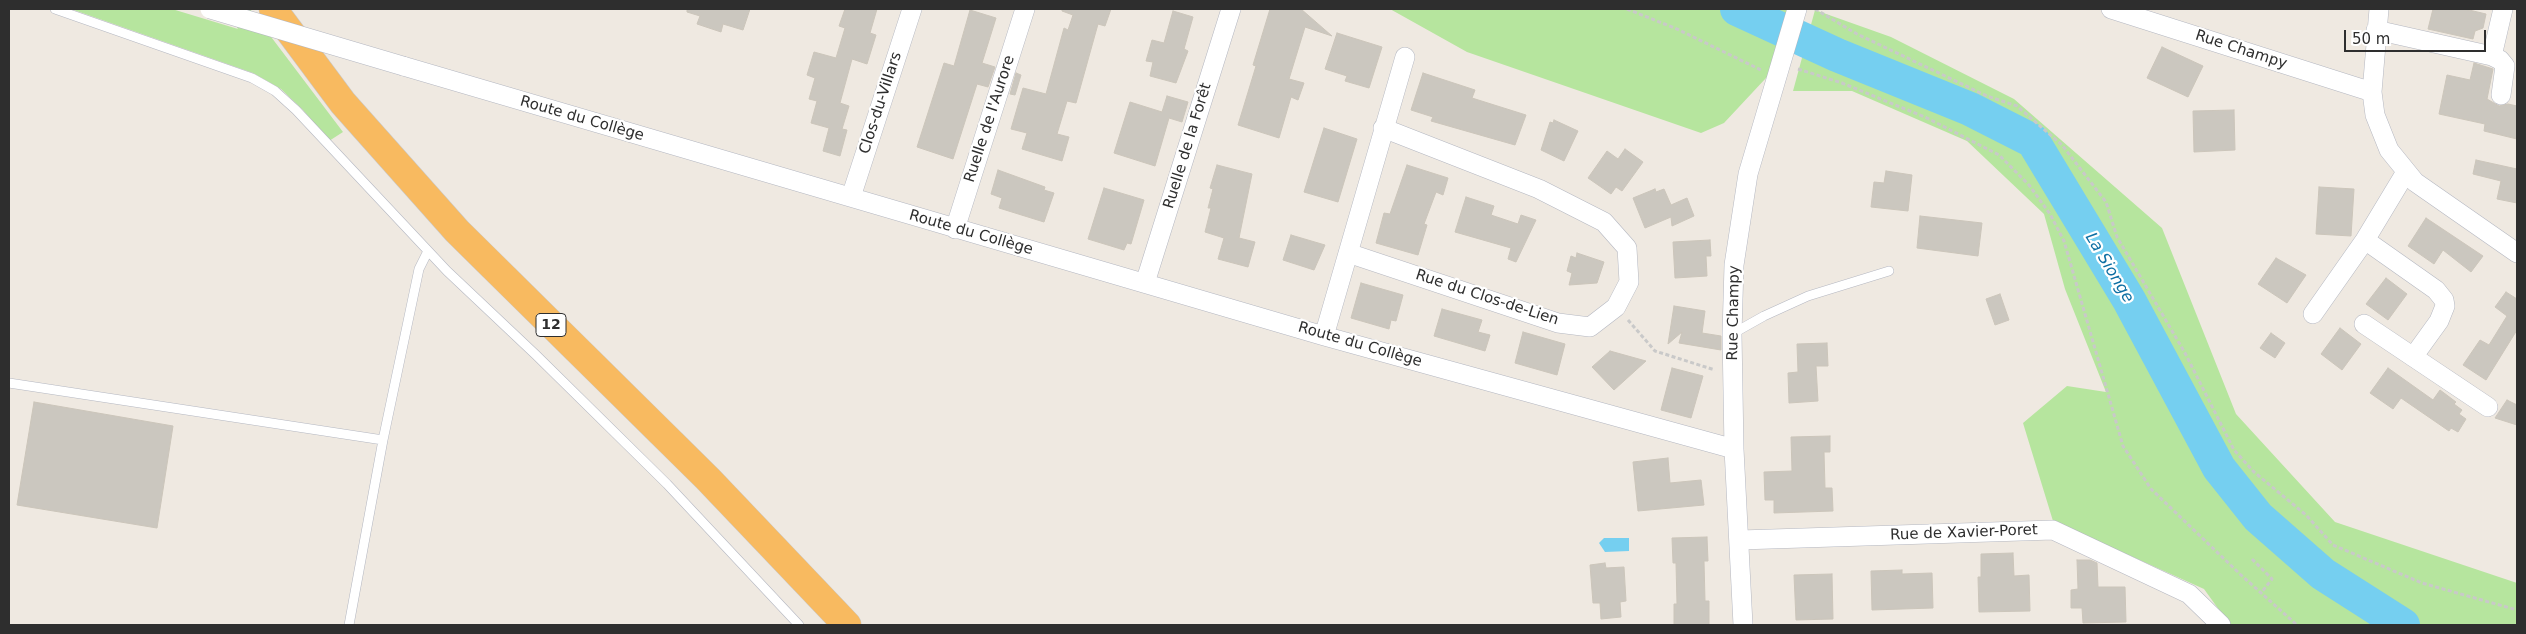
<!DOCTYPE html>
<meta charset="utf-8">
<style>
body{margin:0}
#map{position:relative;width:2526px;height:634px;overflow:hidden;background:#efe9e1;font-family:"DejaVu Sans",sans-serif}
canvas{display:block}
.frame{position:absolute;inset:0;border:10px solid #2e2e2e;pointer-events:none}
.scale{position:absolute;left:2344px;top:30px;width:142px;height:22px;box-sizing:border-box;border:2px solid #2e2e2e;border-top:0;padding-left:6px;font-size:15px;line-height:18px;white-space:nowrap;color:#2e2e2e;-webkit-text-stroke:4px #fff;paint-order:stroke}
</style>
<div id="map">
<canvas width="2526" height="634"></canvas>
<div class="frame"></div>
<div class="scale">50 m</div>
</div>
<script>
const c = document.querySelector('canvas').getContext('2d');
c.lineJoin = 'round';
function fill(path, color) { c.fillStyle = color; c.fill(path, 'evenodd'); }
const poly = rows => new Path2D(rows.map(r => 'M' + r).join(''));
function trace(path, color, width, dash) { c.strokeStyle = color; c.lineWidth = width; c.lineCap = dash ? 'butt' : 'round'; c.setLineDash(dash || []); c.stroke(path); }
function write(font, color, halo, rows, align = 'center') {
  c.font = font + ' "DejaVu Sans",sans-serif'; c.lineWidth = 4.5; c.setLineDash([]); c.textBaseline = 'middle'; c.strokeStyle = halo; c.fillStyle = color; for (const [text, x, y, turn = 0] of rows) {
    c.save(); c.translate(x, y); c.rotate((+turn || 0) * Math.PI / 180); c.textAlign = isNaN(turn) ? turn : align; if (halo) c.strokeText(text, 0, 0); c.fillText(text, 0, 0); c.restore();
  }
}
fill(poly([
 [71,9,172,9,238,29,226,9,250,9,343,132,329,141,303,110,281,89,253,73],
 [1390,9,1797,9,1780,63,1724,123,1701,133,1467,52],
 [1815,10,1891,37,2014,99,2162,228,2236,414,2335,522,2517,583,2517,625,2230,625,2204,589,2053,521,2023,423,2067,386,2106,392,2065,289,2044,214,1967,141,1852,91,1793,91]
]), '#b6e59e');
fill(poly([
 [1604,538,1629,538,1629,551,1605,552,1599,543]
]), '#75cff0');
trace(poly([
 [1737,9,1837,55,1970,109,2033,141,2129,300,2219,468,2258,517,2323,574,2403,625]
]), '#75cff0', 34);
const building = poly([
 [687,9,750,9,743,30,723,24,721,32,697,24,700,16,687,12,687,9],
 [845,9,877,9,870,33,876,35,867,64,852,59,840,103,849,106,842,129,847,130,840,156,823,151,829,128,811,123,817,101,809,99,815,78,807,75,814,52,836,58,845,28,839,26,845,9],
 [1062,9,1111,9,1105,26,1098,24,1076,103,1067,101,1057,134,1069,137,1062,161,1022,149,1027,133,1011,129,1023,88,1046,94,1064,28,1068,30,1073,15,1062,11,1062,9],
 [1270,9,1301,9,1332,36,1305,27,1289,79,1304,83,1298,100,1291,97,1279,138,1238,125,1256,66,1253,65,1270,9],
 [2433,9,2465,9,2486,14,2483,28,2475,31,2473,39,2428,29,2433,9],
 [970,10,996,18,982,63,995,67,988,87,977,84,953,159,917,147,944,63,954,66,970,10],
 [1173,11,1193,17,1184,49,1188,51,1176,83,1150,76,1153,62,1146,61,1152,40,1164,43,1173,11],
 [1337,33,1382,47,1369,88,1345,81,1347,76,1325,69,1337,33],
 [2162,47,2203,66,2188,97,2147,78,2162,47],
 [2474,63,2493,69,2487,99,2499,106,2508,104,2517,106,2517,139,2484,131,2485,124,2439,114,2447,75,2470,80,2474,63],
 [1016,73,1021,75,1015,95,1010,94,1016,73],
 [1423,73,1475,90,1472,98,1526,115,1515,145,1431,121,1433,117,1411,110,1423,73],
 [1167,96,1188,102,1182,122,1169,118,1155,166,1114,153,1130,102,1162,112,1167,96],
 [2234,110,2235,150,2194,152,2193,111,2234,110],
 [1554,120,1578,131,1564,161,1541,150,1550,122,1553,123,1554,120],
 [1324,128,1357,139,1338,202,1304,192,1324,128],
 [1625,149,1643,162,1622,191,1616,187,1611,194,1588,178,1607,151,1618,159,1625,149],
 [2476,160,2517,169,2517,203,2497,199,2501,181,2473,174,2476,160],
 [1217,165,1252,174,1239,238,1255,242,1248,267,1218,259,1224,238,1205,232,1211,208,1208,208,1213,189,1210,188,1217,165],
 [1407,165,1448,178,1443,195,1436,192,1424,224,1427,225,1418,255,1376,243,1384,213,1390,214,1407,165],
 [998,170,1045,187,1044,190,1054,193,1044,222,999,208,1002,198,991,194,998,170],
 [1886,171,1912,175,1908,211,1871,207,1874,182,1884,183,1886,171],
 [2319,187,2354,189,2351,236,2316,234,2319,187],
 [1104,188,1144,200,1131,244,1127,243,1124,250,1088,239,1104,188],
 [1655,189,1656,192,1664,189,1671,205,1687,198,1694,216,1672,226,1671,217,1645,228,1633,198,1655,189],
 [1466,197,1494,206,1491,215,1518,224,1521,215,1536,220,1516,262,1508,259,1511,248,1455,232,1466,197],
 [1920,216,1982,223,1978,256,1917,248,1920,216],
 [2426,218,2483,256,2471,272,2443,250,2434,264,2408,246,2426,218],
 [1291,235,1325,245,1314,270,1283,260,1291,235],
 [1710,240,1711,256,1706,256,1707,276,1675,278,1673,242,1710,240],
 [1577,253,1604,262,1597,283,1569,285,1572,273,1567,271,1571,256,1576,258,1577,253],
 [2276,258,2306,275,2287,303,2258,284,2276,258],
 [2386,278,2407,294,2388,320,2366,304,2386,278],
 [1361,283,1403,295,1396,321,1391,320,1389,329,1351,318,1361,283],
 [2506,292,2517,299,2517,330,2486,380,2463,365,2480,340,2489,345,2507,316,2495,307,2506,292],
 [2000,294,2009,320,1995,325,1986,299,2000,294],
 [1674,306,1705,311,1702,333,1721,336,1721,350,1679,343,1682,332,1668,344,1674,306],
 [1442,309,1482,320,1478,332,1490,335,1485,351,1434,336,1442,309],
 [2340,328,2361,344,2342,370,2321,354,2340,328],
 [1523,332,1565,344,1557,375,1515,363,1523,332],
 [2271,333,2285,343,2275,358,2260,348,2271,333],
 [1827,343,1828,366,1816,366,1818,401,1789,403,1788,373,1798,372,1797,344,1827,343],
 [1610,351,1646,361,1614,390,1592,367,1610,351],
 [1672,368,1703,376,1691,418,1661,410,1672,368],
 [2388,368,2433,400,2440,390,2456,402,2454,404,2462,410,2459,414,2466,419,2458,432,2451,428,2449,431,2401,398,2393,409,2370,393,2388,368],
 [2507,400,2517,405,2517,425,2495,418,2507,400],
 [34,402,173,426,157,528,17,505,34,402],
 [1830,436,1830,452,1824,452,1825,488,1832,488,1833,511,1774,513,1774,500,1765,500,1764,472,1792,471,1791,437,1830,436],
 [1668,458,1670,483,1701,480,1704,505,1638,511,1633,462,1668,458],
 [1707,537,1708,561,1704,561,1705,601,1709,601,1709,625,1674,625,1674,604,1677,604,1676,563,1673,563,1672,538,1707,537],
 [2013,553,2014,576,2029,575,2030,611,1979,612,1978,577,1981,577,1981,554,2013,553],
 [2077,560,2090,560,2097,563,2098,587,2125,587,2126,622,2083,623,2082,608,2071,608,2071,590,2078,589,2077,560],
 [1605,563,1606,568,1624,567,1626,601,1620,602,1621,617,1601,619,1600,603,1593,603,1590,565,1605,563],
 [1902,570,1902,574,1932,573,1933,608,1872,610,1871,571,1902,570],
 [1832,574,1833,619,1796,620,1794,575,1832,574]
]);
fill(building, '#cbc7bf');
trace(building, '#cbc5ba', 1);
const service = poly([
 [55,9,252,78,275,91,296,110,447,271,536,355,667,484,799,625],
 [1732,334,1764,316,1808,296,1889,271],
 [9,383,383,440],
 [349,625,383,440,419,269,428,251]
]);
const minor = poly([
 [2111,9,2372,92],
 [2379,9,2372,92,2375,115,2389,150,2415,182,2517,253],
 [2376,30,2492,56],
 [403,66,1324,336,1734,449],
 [2501,95,2505,66,2500,60,2492,56,2503,9],
 [851,197,912,9],
 [955,229,1025,9],
 [2365,240,2436,290,2444,300,2445,306,2439,321,2413,357],
 [1348,253,1558,323,1590,327,1616,307,1629,282,1627,248,1604,222,1539,189,1383,128],
 [1145,283,1231,9],
 [2313,314,2365,240,2406,172],
 [2364,324,2488,407],
 [1324,336,1405,57],
 [1740,540,2053,530,2189,594,2221,625],
 [1743,625,1734,449,1732,334,1734,265,1748,174,1797,9]
]);
const trunk = poly([
 [273,9,343,103,457,231,708,479,847,625]
]);
trace(service, '#b4b7c1', 10);
trace(minor, '#b4b7c1', 20);
trace(trunk, '#c9c9c9', 29);
trace(poly([
 [1627,9,1677,29,1761,70],
 [1815,9,1857,34,1987,96,2017,106,2062,145,2106,202,2117,237,2185,353,2234,450,2254,472,2306,515,2333,545,2422,583,2517,610],
 [1798,69,1842,83,1927,118,1999,155,2029,185,2050,214,2064,241,2123,446,2151,489,2241,575,2297,625],
 [1628,320,1655,351,1715,370],
 [2252,559,2272,579,2261,593]
]), '#c9c9c9', 3, [4, 2.5]);
trace(service, '#fff', 9);
trace(minor, '#fff', 19);
trace(trunk, '#f8ba60', 28);
const minorBridge = poly([
 [210,9,403,66]
]);
trace(minorBridge, '#b4b7c1', 20, []);
trace(minorBridge, '#fff', 19);
for (const [x, y, w] of [
 [551,325,30]
]) { const box = new Path2D(); box.roundRect(x - w / 2, y - 11.5, w, 23, 4); c.fillStyle = '#fff'; c.fill(box); trace(box, '#2e2e2e', 1); }
write('bold 14px', '#2e2e2e', null, [
 ["12",551,325]
]);
write('15px', '#2e2e2e', '#fff', [
 ["Rue Champy",2241,50,18],
 ["Clos-du-Villars",881,103,-72],
 ["Route du Collège",582,119,16],
 ["Ruelle de l'Aurore",990,119,-72],
 ["Ruelle de la Forêt",1188,146,-73],
 ["Route du Collège",971,233,16],
 ["Rue du Clos-de-Lien",1487,298,18],
 ["Rue Champy",1734,313,-89],
 ["Route du Collège",1360,345,16],
 ["Rue de Xavier-Poret",1964,533,-2]
]);
write('italic 16px', '#0d6fa3', '#fff', [
 ["La Sionge",2109,268,59]
]);
</script>
